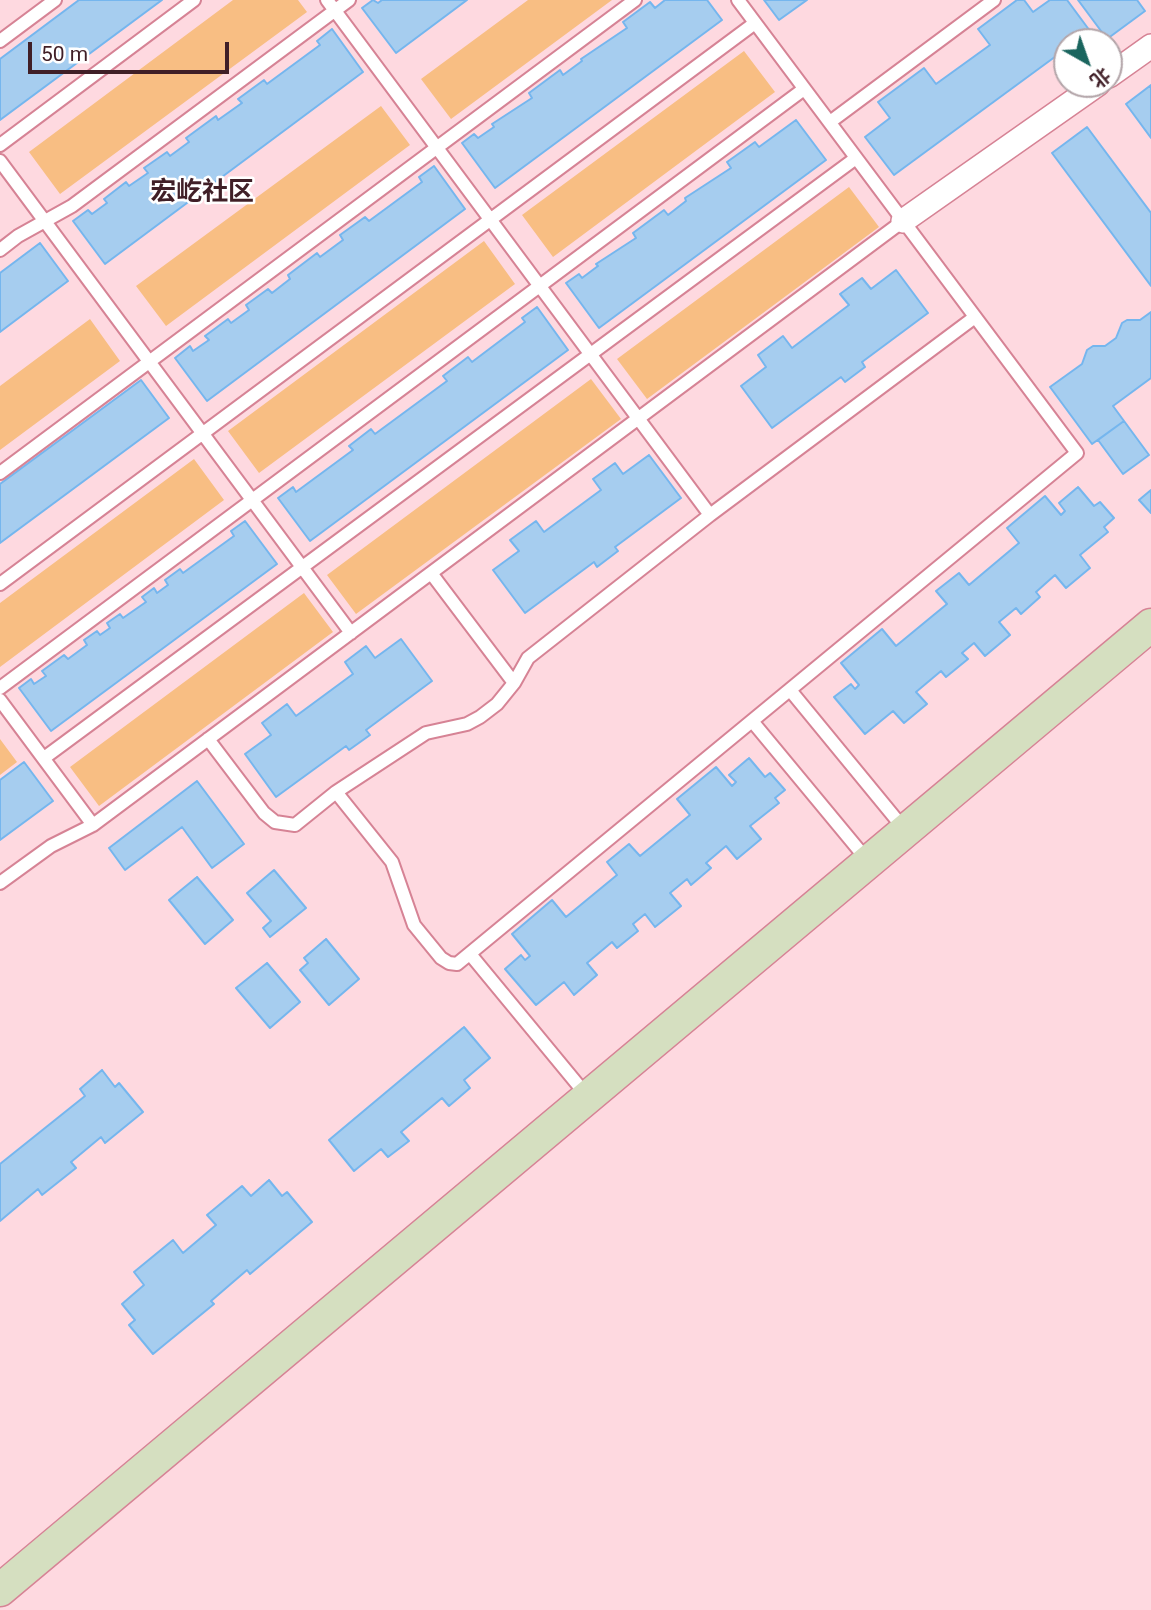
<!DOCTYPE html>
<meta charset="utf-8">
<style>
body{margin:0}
#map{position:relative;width:1151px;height:1610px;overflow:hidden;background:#fed9e0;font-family:Roboto,"Noto Sans SC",sans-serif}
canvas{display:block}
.north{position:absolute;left:1053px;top:28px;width:70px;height:70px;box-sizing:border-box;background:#fff;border:2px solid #b3a5a9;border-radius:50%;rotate:140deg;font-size:19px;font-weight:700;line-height:28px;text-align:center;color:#401f27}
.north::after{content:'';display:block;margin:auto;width:24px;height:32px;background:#1a655e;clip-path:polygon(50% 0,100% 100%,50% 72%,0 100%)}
.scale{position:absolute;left:28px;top:42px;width:201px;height:32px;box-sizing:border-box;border:4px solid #401f27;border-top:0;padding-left:9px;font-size:21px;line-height:24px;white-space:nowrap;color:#401f27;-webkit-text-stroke:5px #fff;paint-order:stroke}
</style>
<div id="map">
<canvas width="1151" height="1610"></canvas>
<div class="north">北</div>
<div class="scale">50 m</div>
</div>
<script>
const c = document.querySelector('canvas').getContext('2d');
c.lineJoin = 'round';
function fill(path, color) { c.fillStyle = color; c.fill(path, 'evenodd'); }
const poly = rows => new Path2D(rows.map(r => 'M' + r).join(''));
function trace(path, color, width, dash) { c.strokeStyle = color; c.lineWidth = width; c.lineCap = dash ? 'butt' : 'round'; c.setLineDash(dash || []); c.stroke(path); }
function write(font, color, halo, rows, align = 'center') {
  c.font = font + ' Roboto,"Noto Sans SC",sans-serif'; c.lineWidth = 5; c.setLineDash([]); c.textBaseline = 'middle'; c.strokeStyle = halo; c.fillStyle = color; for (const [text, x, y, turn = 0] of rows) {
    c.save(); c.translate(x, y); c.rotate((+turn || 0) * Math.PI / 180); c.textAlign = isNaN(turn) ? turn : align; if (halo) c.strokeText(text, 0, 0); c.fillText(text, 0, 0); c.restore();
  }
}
fill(poly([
 [233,0,298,0,307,12,60,194,29,152],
 [528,0,612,0,451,119,421,79],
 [744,51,775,92,553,257,522,215],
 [381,106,410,145,166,326,136,286],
 [849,187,879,227,647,399,617,359],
 [484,241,515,284,259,473,228,431],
 [90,319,120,361,0,450,0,386],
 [591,379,621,419,356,614,327,575],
 [194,459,224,500,0,667,0,603],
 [304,593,333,632,99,806,70,767],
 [0,739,17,762,0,775]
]), '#f8be83');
const building = poly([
 [79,0,162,0,0,120,0,59,79,0],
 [373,0,378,3,382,0,467,0,396,53,362,8,373,0],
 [665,0,707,0,722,20,495,188,462,143,474,134,478,138,494,127,492,124,532,98,529,93,560,70,563,75,582,61,581,59,627,28,623,22,650,2,655,8,665,0],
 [764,0,807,0,779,20,764,0],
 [1017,0,1024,0,1033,12,1050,0,1067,0,1090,31,1074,42,1067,42,1067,48,894,175,865,137,890,118,878,102,924,68,936,84,990,45,978,29,1017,0],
 [1078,0,1137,0,1145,11,1107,39,1078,0],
 [332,29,363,72,105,264,73,221,88,210,92,214,107,203,104,199,126,182,129,186,148,173,144,168,167,152,170,156,189,142,186,138,216,116,218,120,242,103,238,99,264,80,267,84,320,45,317,41,332,29],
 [1151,85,1151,138,1126,104,1151,85],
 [796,120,826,160,599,328,566,283,579,274,582,278,598,266,596,264,636,238,633,233,664,210,668,215,686,201,685,198,731,168,727,162,755,142,759,147,796,120],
 [1087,127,1151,213,1151,286,1052,153,1087,127],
 [434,166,465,209,207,401,175,358,190,346,193,351,209,340,205,336,228,319,231,323,249,310,246,305,268,289,272,293,290,279,288,275,317,253,320,257,343,240,340,235,365,217,369,221,422,182,419,177,434,166],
 [40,243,68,281,0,332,0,273,40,243],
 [896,270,928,313,862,362,865,367,845,382,841,377,772,428,741,386,766,367,758,355,783,336,792,348,849,305,840,294,862,278,871,289,896,270],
 [537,307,568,350,310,541,278,498,293,487,296,492,353,450,349,446,371,429,375,434,447,381,443,376,468,357,472,362,525,322,522,318,537,307],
 [1151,312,1151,378,1113,406,1124,421,1092,444,1050,387,1082,364,1087,350,1093,346,1105,346,1116,338,1122,323,1127,320,1140,320,1151,312],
 [141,380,169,418,0,543,0,484,141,380],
 [1124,421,1149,455,1123,474,1098,440,1124,421],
 [649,455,681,498,615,547,618,551,597,567,594,562,525,613,493,570,519,551,510,540,536,521,544,532,601,490,593,479,615,463,623,474,649,455],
 [1078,487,1094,506,1100,502,1114,518,1104,527,1108,532,1080,555,1090,568,1066,588,1055,575,1036,592,1040,597,1021,614,1016,608,999,622,1010,635,985,656,974,643,962,653,968,659,946,677,941,671,916,692,927,704,904,723,893,711,865,734,834,697,851,684,855,689,859,685,841,663,882,629,896,646,947,604,936,591,959,573,969,585,1019,543,1007,528,1045,496,1061,515,1065,511,1059,503,1078,487],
 [1151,490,1151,513,1139,500,1151,490],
 [245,521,277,564,51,731,19,688,31,679,34,684,46,676,42,671,64,655,68,659,87,645,84,640,97,631,100,635,110,628,107,623,120,614,123,618,146,602,142,597,154,588,157,593,168,585,165,580,180,569,183,573,234,536,231,531,245,521],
 [401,639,432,681,366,730,370,735,349,750,346,746,276,797,245,754,271,735,262,723,287,704,296,716,353,674,345,662,366,646,375,658,401,639],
 [749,758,765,777,770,773,785,790,775,798,779,803,750,826,761,839,737,859,726,846,706,863,711,868,691,885,687,879,670,893,681,906,655,927,645,914,633,924,638,931,617,948,612,942,587,963,597,975,574,995,564,982,536,1005,505,969,521,955,525,960,530,956,512,934,552,900,566,917,617,875,607,862,629,844,640,856,690,815,677,799,716,767,732,786,736,782,729,775,749,758],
 [24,762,53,801,0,840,0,780,24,762],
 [197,781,244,844,212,868,182,827,125,870,109,848,197,781],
 [274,870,306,908,270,937,263,928,271,921,247,893,274,870],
 [197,877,233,920,205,944,169,900,197,877],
 [326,939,359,979,329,1005,300,970,308,963,304,958,326,939],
 [267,963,300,1002,270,1028,236,988,267,963],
 [464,1027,490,1058,464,1080,470,1088,449,1106,442,1098,401,1132,409,1141,388,1157,381,1149,354,1171,329,1140,464,1027],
 [102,1070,115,1087,119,1083,143,1112,105,1143,101,1137,71,1162,76,1168,42,1195,38,1189,0,1221,0,1164,85,1096,80,1089,102,1070],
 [269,1180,282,1196,287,1192,312,1222,250,1274,247,1270,211,1301,214,1304,153,1354,129,1325,135,1320,122,1304,144,1285,134,1272,173,1240,183,1253,216,1225,207,1215,242,1186,251,1196,269,1180]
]);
fill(building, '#a6cdef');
trace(building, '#75b6ee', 2);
const lane = poly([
 [327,0,710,515],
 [0,41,55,0],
 [830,122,994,0],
 [0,145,194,0],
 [0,161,351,633],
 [0,250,18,236,72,206,349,0],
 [0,473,635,0],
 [431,573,514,683],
 [0,584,755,23],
 [0,688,804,89],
 [790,690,905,830],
 [0,700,93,825],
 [752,721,868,861],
 [208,739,264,813,275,822,295,825,336,792,392,862,414,925,441,958,449,963,457,964,1077,453,738,0],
 [44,758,856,158],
 [336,792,426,733,467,724,480,717,497,704,514,683,528,658,710,515,975,317],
 [0,883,51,846,93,825,903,221],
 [470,954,588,1097]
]);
const street = poly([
 [1109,76,1151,46],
 [903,221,1098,84]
]);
const secondary = poly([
 [0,1590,1151,625]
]);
trace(lane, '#d68395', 16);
trace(street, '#d68395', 26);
trace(secondary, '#d68395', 35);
trace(lane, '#fff', 12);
trace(street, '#fff', 23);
trace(secondary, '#d5dfc0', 32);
write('bold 26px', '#401f27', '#fff', [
 ["宏屹社区",202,193]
]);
</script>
